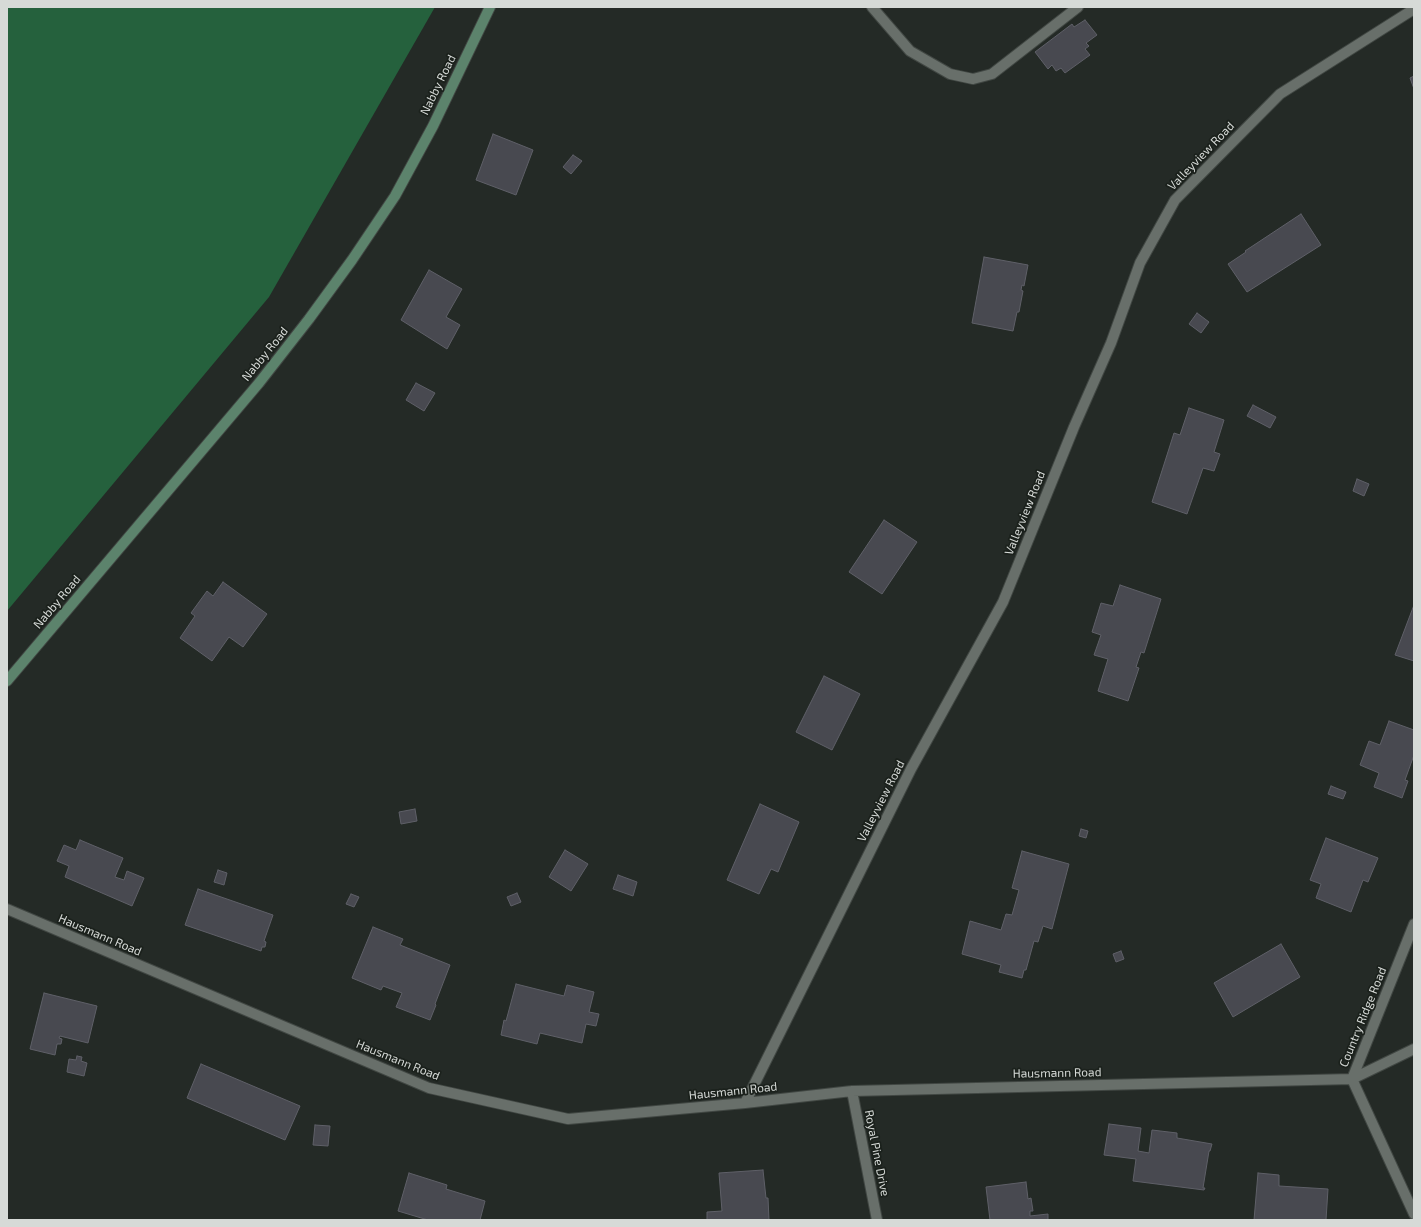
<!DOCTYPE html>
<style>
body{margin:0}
#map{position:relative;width:1421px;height:1227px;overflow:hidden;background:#242a26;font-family:"Exo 2",sans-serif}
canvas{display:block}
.frame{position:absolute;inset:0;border:8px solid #d6dad7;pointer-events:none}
</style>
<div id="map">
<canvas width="1421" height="1227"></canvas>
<div class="frame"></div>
</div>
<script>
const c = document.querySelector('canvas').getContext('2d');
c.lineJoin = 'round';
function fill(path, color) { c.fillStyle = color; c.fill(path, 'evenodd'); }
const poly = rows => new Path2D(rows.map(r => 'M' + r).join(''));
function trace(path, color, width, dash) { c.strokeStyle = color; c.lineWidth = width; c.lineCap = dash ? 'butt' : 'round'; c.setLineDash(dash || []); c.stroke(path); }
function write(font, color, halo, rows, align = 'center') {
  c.font = font + ' "Exo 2",sans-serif'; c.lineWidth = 3.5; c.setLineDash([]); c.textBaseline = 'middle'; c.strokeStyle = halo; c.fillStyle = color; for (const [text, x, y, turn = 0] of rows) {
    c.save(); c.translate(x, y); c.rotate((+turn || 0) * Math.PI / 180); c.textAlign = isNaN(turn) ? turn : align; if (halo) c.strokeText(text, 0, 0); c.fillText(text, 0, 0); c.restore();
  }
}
fill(poly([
 [7,7,435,7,269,297,7,611]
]), '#25613d');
const building = poly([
 [1085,20,1097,35,1086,43,1089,46,1085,49,1090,55,1065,73,1061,68,1056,71,1052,65,1048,69,1035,52,1072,24,1074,27,1085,20],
 [1414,76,1414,89,1410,78,1414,76],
 [493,134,533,150,516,195,476,180,493,134],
 [573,155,582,161,571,174,563,167,573,155],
 [1301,214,1321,245,1247,292,1228,264,1246,252,1245,251,1301,214],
 [984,257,1028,265,1024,286,1022,285,1021,290,1023,291,1019,312,1017,312,1013,331,972,323,984,257],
 [429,270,462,289,446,317,460,325,447,349,401,320,429,270],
 [1197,313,1209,322,1201,333,1189,324,1197,313],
 [416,383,435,393,424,411,406,400,416,383],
 [1253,405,1276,417,1270,428,1247,416,1253,405],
 [1189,408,1224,420,1214,452,1220,454,1214,471,1203,468,1187,514,1152,502,1174,433,1180,435,1189,408],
 [1357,479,1369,484,1364,496,1353,491,1357,479],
 [884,520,917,542,882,594,849,572,884,520],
 [223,582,267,614,243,647,229,637,212,661,180,638,195,616,191,613,207,591,213,596,223,582],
 [1120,585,1161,599,1144,653,1141,652,1136,667,1139,668,1128,701,1098,691,1108,659,1094,655,1101,635,1092,632,1101,603,1113,606,1120,585],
 [1414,605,1414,661,1395,655,1414,605],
 [824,676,860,694,832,750,796,732,824,676],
 [1389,721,1414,730,1414,755,1405,780,1408,781,1402,798,1374,787,1379,773,1360,765,1369,741,1380,745,1389,721],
 [1331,786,1346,792,1343,799,1328,794,1331,786],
 [760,804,799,822,778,872,771,869,759,894,727,880,760,804],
 [415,809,417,821,401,824,399,812,415,809],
 [1081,829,1088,831,1086,838,1079,836,1081,829],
 [1326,838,1378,858,1368,882,1363,880,1351,912,1316,898,1321,884,1310,880,1326,838],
 [80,840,123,858,115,877,124,880,127,871,144,878,132,906,65,877,69,866,57,861,64,845,76,850,80,840],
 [565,850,588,864,571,891,549,877,565,850],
 [1022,851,1069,864,1052,929,1043,926,1038,942,1034,941,1026,970,1024,970,1022,978,999,972,1001,965,962,954,970,921,1001,930,1006,914,1012,915,1019,890,1012,888,1022,851],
 [218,870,227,873,224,885,214,882,218,870],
 [618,875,637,882,633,896,613,889,618,875],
 [198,889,273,915,264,941,266,942,265,947,262,947,261,951,185,925,198,889],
 [517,893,521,902,511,906,507,897,517,893],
 [351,894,359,897,354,907,346,904,351,894],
 [373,927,403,939,400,945,450,965,435,1004,436,1005,430,1020,396,1007,402,993,383,986,381,990,352,978,373,927],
 [1281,944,1300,977,1233,1017,1214,983,1281,944],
 [1121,951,1124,959,1116,962,1113,954,1121,951],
 [516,984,564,996,567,985,594,992,589,1012,599,1014,596,1026,586,1024,582,1043,540,1033,537,1044,501,1035,504,1020,506,1021,516,984],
 [44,993,97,1006,88,1043,60,1036,59,1038,62,1039,61,1044,57,1044,55,1055,30,1049,44,993],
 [77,1056,82,1057,81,1061,87,1063,84,1076,67,1072,69,1059,76,1060,77,1056],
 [201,1064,300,1106,285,1140,187,1098,201,1064],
 [1109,1124,1141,1128,1138,1151,1149,1153,1152,1130,1177,1133,1177,1138,1212,1144,1210,1151,1209,1151,1203,1188,1205,1188,1204,1190,1133,1181,1136,1159,1104,1155,1109,1124],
 [315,1125,330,1126,328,1146,313,1145,315,1125],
 [763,1170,766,1198,768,1198,769,1220,707,1220,707,1212,722,1211,719,1173,763,1170],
 [409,1173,447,1185,446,1189,485,1201,480,1220,428,1220,398,1211,409,1173],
 [1258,1173,1279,1175,1279,1186,1328,1189,1326,1220,1254,1220,1258,1173],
 [1026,1182,1028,1199,1031,1198,1033,1211,1030,1211,1030,1216,1048,1214,1048,1220,990,1220,986,1187,1026,1182]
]);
fill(building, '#484950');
trace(building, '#5f6068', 1);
const lane = poly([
 [872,7,910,51,950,74,973,79,992,74,1078,7]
]);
const street = poly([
 [7,909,429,1088,568,1119,745,1103,852,1091,1352,1079,1414,1214],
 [1414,924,1352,1079,1414,1049],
 [852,1091,877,1220],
 [745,1103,911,769,1003,602,1074,427,1111,343,1140,263,1175,200,1280,94,1414,9]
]);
const secondary = poly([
 [7,681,259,383,309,319,352,260,395,196,433,126,490,7]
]);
trace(lane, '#414743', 12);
trace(street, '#414743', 12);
trace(secondary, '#414743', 12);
trace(lane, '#686f6a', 10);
trace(street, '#686f6a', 10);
trace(secondary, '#5c836c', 10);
write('12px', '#d6dad7', '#1b211c', [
 ["Nabby Road",438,85,-64],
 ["Valleyview Road",1201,156,-46],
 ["Nabby Road",265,354,-51],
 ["Valleyview Road",1025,513,-68],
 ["Nabby Road",57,602,-50],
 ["Valleyview Road",881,801,-63],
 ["Hausmann Road",100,935,23],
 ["Country Ridge Road",1363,1017,-68],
 ["Hausmann Road",398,1060,22],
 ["Hausmann Road",1057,1073,-1],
 ["Hausmann Road",733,1091,-6],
 ["Royal Pine Drive",877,1153,79]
]);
</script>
